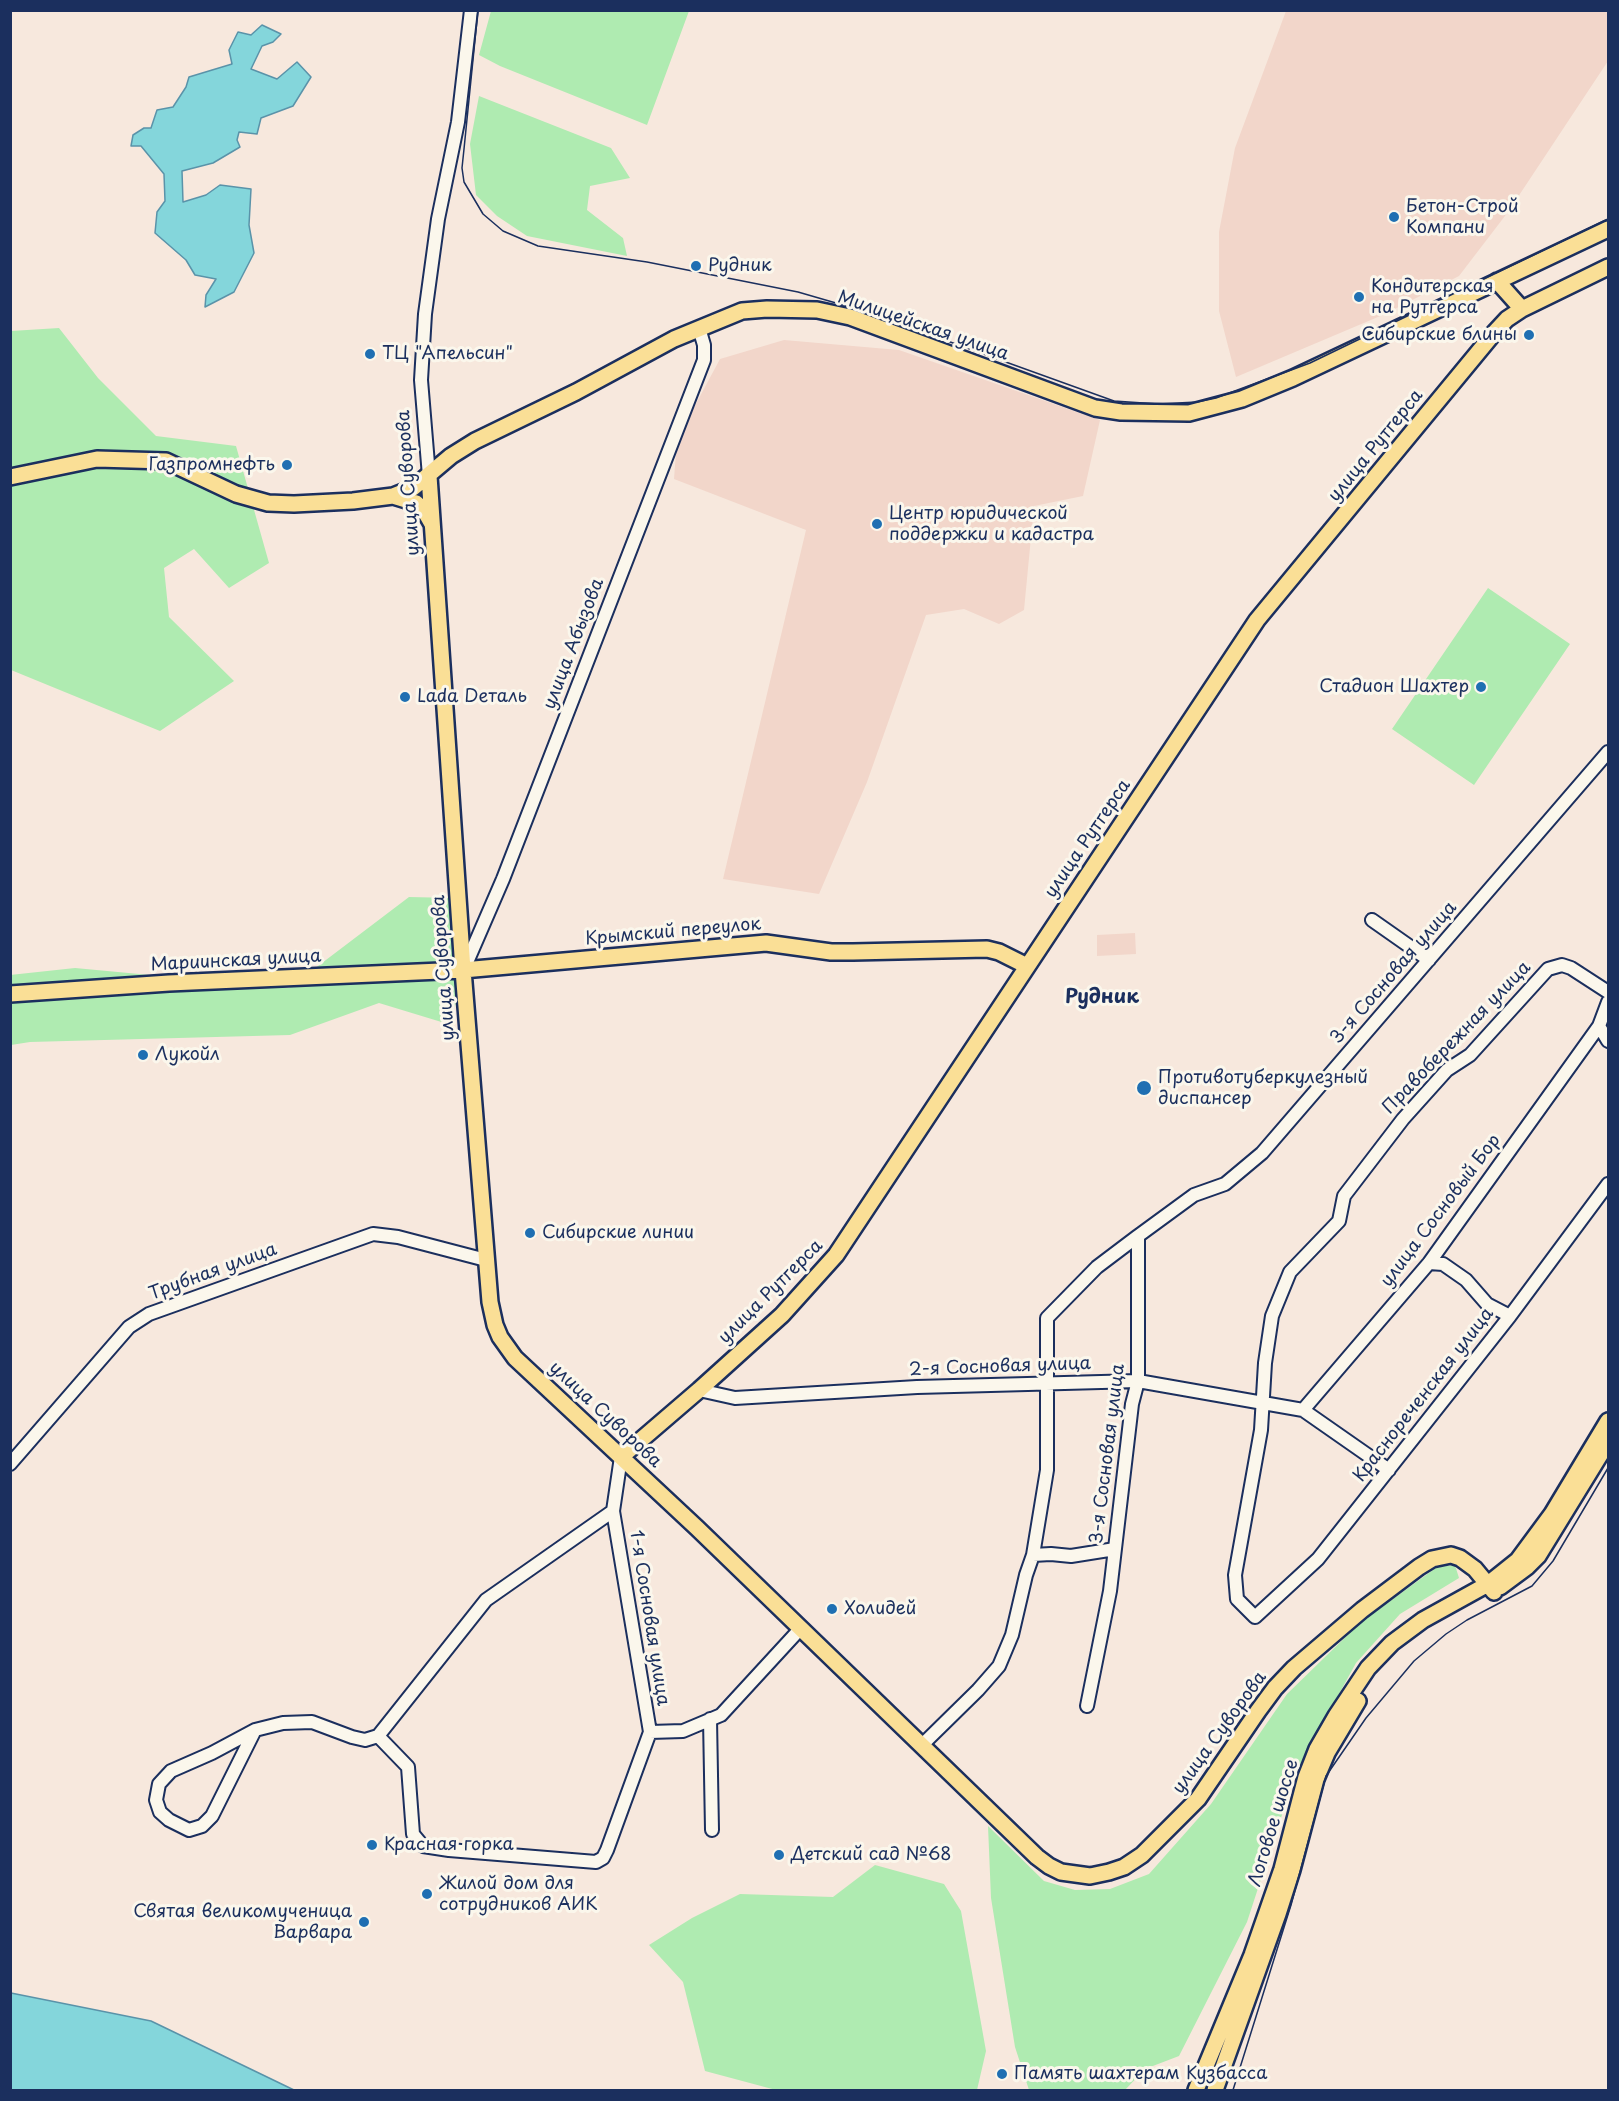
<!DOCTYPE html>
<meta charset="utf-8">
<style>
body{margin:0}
#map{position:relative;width:1619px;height:2101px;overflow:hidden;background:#f7e8dd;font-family:"Playpen Sans",sans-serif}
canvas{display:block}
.frame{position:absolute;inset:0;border:12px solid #1b2f5e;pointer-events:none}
</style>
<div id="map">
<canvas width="1619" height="2101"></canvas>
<div class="frame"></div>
</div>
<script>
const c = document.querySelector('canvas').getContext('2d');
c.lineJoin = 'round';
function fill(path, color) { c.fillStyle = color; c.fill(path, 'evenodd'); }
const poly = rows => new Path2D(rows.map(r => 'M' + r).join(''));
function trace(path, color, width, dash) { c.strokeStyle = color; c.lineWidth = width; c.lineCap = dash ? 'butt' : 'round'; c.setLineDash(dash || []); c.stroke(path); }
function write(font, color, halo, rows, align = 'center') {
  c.font = font + ' "Playpen Sans",sans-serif'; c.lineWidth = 6; c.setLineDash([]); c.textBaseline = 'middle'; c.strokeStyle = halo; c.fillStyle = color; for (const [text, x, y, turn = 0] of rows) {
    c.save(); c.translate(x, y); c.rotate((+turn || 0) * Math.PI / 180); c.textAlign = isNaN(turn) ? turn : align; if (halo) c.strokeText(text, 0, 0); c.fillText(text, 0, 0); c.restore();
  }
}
fill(poly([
 [1286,11,1608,11,1608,61,1508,212,1459,276,1385,314,1236,377,1219,311,1219,232,1235,148],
 [784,340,899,350,1100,420,1083,496,1034,506,1024,610,999,624,964,609,926,615,867,782,819,894,723,879,806,530,674,479,677,439,720,359],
 [1135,933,1136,954,1097,956,1097,935]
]), '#f2d6ca');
fill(poly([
 [491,11,491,10,689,11,647,125,500,66,479,55],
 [479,96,611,148,630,178,590,186,587,210,623,238,627,256,527,236,497,216,476,195,470,144],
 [59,328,98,378,156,436,236,446,269,563,229,588,194,549,164,568,169,617,234,681,160,731,11,670,11,331],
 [1488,588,1570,644,1474,785,1392,729],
 [409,897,454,898,456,1003,448,1024,379,1003,290,1035,30,1042,11,1045,10,975,75,968,289,988],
 [1455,1565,1459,1578,1400,1614,1356,1663,1296,1772,1247,1922,1179,2056,1145,2069,1125,2090,1029,2090,1015,2047,991,1898,988,1826,1044,1881,1075,1890,1110,1889,1149,1874,1211,1804,1287,1694,1360,1623,1437,1567],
 [875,1865,944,1884,961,1911,986,2051,977,2090,776,2090,705,2071,683,1982,649,1945,692,1918,740,1894,833,1897]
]), '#afebb1');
const water = poly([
 [262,25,281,34,273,42,262,46,251,69,277,79,297,62,311,77,293,106,261,118,257,134,239,132,237,140,240,147,213,163,182,171,183,202,206,195,220,185,251,189,249,225,254,253,234,292,205,307,206,295,216,279,195,275,186,260,155,233,157,212,165,201,164,174,141,146,131,146,133,135,144,128,151,128,157,110,173,107,186,87,189,77,232,64,229,50,238,32,251,35,262,25],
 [11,1993,151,2021,294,2090,11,2090,11,1993]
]);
fill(water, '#84d6db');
trace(water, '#5a93a9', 1.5);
const minor = poly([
 [429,476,421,380,425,314,438,219,458,122,471,10],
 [1372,920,1429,960],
 [464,969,503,879,704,360,704,345,699,328],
 [1608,992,1571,968,1562,965,1548,969,1470,1055,1447,1070,1403,1119,1344,1196,1339,1221,1290,1272,1272,1316,1265,1363,1261,1430,1235,1575,1237,1599,1255,1617,1318,1559,1510,1316,1608,1184],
 [1608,1002,1599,1026,1608,1041],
 [1429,1263,1443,1264,1466,1280,1487,1304,1510,1316],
 [699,1390,735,1398,917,1387,1138,1381,1303,1410,1389,1470],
 [1303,1410,1429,1263,1599,1026],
 [10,1464,129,1327,149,1314,373,1234,398,1237,486,1260],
 [1033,1555,1051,1554,1071,1556,1115,1549],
 [1087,1706,1110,1591,1132,1404,1138,1381,1138,1236,1194,1195,1225,1184,1262,1153,1608,752],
 [710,1719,712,1830],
 [255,1730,212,1816,202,1826,189,1830,169,1820,160,1812,156,1800,159,1784,171,1771,212,1753,255,1730,283,1723,312,1722,352,1737,365,1740,378,1736,408,1767,413,1834,423,1846,449,1850,596,1862,603,1858,607,1850,650,1732,613,1511],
 [650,1732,683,1731,721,1715,801,1628],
 [378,1736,486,1600,613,1511,621,1457],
 [922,1745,978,1690,999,1666,1012,1635,1026,1575,1033,1555,1047,1470,1047,1318,1097,1267,1138,1236]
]);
const major = poly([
 [1497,281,1522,309],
 [429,476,463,970,490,1302,495,1325,500,1337,515,1358,697,1528,1037,1857,1049,1866,1061,1872,1090,1876,1109,1872,1124,1867,1142,1855,1198,1799,1258,1711,1275,1688,1294,1668,1362,1610,1419,1567,1432,1559,1451,1555,1460,1558,1475,1569,1494,1592],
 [10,477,97,459,166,461,236,494,268,503,294,504,353,501,393,496,413,488,451,456,475,441,576,392,674,339,742,311,767,309,817,310,850,317,1095,408,1121,412,1189,413,1242,399,1293,378,1608,229],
 [393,496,416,503,424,510,432,524],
 [10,994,169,983,463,970,766,943,831,952,853,952,987,949,999,952,1027,966],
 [621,1457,699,1390,782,1315,836,1255,1257,620,1494,333,1507,319,1522,309,1608,267],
 [1500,1587,1527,1567,1538,1556,1608,1442],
 [1196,2090,1252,1955,1282,1869,1306,1777,1317,1749,1336,1716,1368,1668,1392,1643,1423,1620,1488,1584,1518,1560,1552,1514,1608,1421],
 [1215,2090,1278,1914,1292,1870,1316,1779,1327,1753,1358,1701]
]);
trace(minor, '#1b2f5e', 16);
trace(major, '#1b2f5e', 20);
trace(minor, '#fbf7ec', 12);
trace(major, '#fadf96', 15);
trace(poly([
 [478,10,464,149,462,168,464,182,483,214,503,231,538,246,647,262,798,292,867,312,1114,401,1158,404,1197,402,1216,398,1310,363,1608,219],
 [1233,2090,1291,1905,1326,1776,1366,1718,1414,1661,1446,1634,1467,1620,1532,1586,1553,1561,1608,1468]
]), '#1b2f5e', 1.5);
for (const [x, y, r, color] of [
 [1394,217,6,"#1f6fb2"],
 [696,266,6,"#1f6fb2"],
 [1359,297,6,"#1f6fb2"],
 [1529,335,6,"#1f6fb2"],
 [370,354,6,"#1f6fb2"],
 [287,465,6,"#1f6fb2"],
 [877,524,6,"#1f6fb2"],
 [1481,687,6,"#1f6fb2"],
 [405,697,6,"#1f6fb2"],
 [143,1055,6,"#1f6fb2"],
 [1144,1088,8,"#1f6fb2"],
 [530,1233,6,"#1f6fb2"],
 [832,1609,6,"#1f6fb2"],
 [372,1845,6,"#1f6fb2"],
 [779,1855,6,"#1f6fb2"],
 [427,1894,6,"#1f6fb2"],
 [364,1922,6,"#1f6fb2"],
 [1002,2074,6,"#1f6fb2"]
]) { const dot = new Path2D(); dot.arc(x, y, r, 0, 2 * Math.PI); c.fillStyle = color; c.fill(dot); trace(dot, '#fbf7ec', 2); }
write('18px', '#1b2f5e', '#fbf7ec', [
 ["Бетон-Строй",1406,207],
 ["Компани",1406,228],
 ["Рудник",708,266],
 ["Кондитерская",1371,287],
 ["на Рутгерса",1371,308],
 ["Сибирские блины",1517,335,"right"],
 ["ТЦ \"Апельсин\"",382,354],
 ["Газпромнефть",275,465,"right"],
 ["Центр юридической",889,514],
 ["поддержки и кадастра",889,535],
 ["Стадион Шахтер",1469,687,"right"],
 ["Lada Dеталь",417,697],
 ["Лукойл",155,1055],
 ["Противотуберкулезный",1158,1078],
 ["диспансер",1158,1099],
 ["Сибирские линии",542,1233],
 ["Холидей",844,1609],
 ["Красная горка",384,1845],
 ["Детский сад №68",791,1855],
 ["Жилой дом для",439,1884],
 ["сотрудников АИК",439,1905],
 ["Святая великомученица",352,1912,"right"],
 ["Варвара",352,1933,"right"],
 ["Память шахтерам Кузбасса",1014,2074]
], 'left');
write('18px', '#1b2f5e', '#fbf7ec', [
 ["Милицейская улица",923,326,19],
 ["улица Рутгерса",1376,446,-51],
 ["улица Суворова",409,483,-94],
 ["улица Абызова",574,644,-69],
 ["улица Рутгерса",1088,839,-56],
 ["Крымский переулок",673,932,-5],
 ["Мариинская улица",236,961,-3],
 ["улица Суворова",444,968,-94],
 ["3-я Сосновая улица",1394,973,-49],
 ["Правобережная улица",1457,1038,-46],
 ["улица Сосновый Бор",1441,1211,-53],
 ["Трубная улица",213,1272,-20],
 ["улица Рутгерса",771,1292,-45],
 ["2-я Сосновая улица",1000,1367,-2],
 ["Краснореченская улица",1424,1395,-52],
 ["улица Суворова",605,1415,43],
 ["3-я Сосновая улица",1108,1454,-83],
 ["1-я Сосновая улица",649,1618,81],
 ["улица Суворова",1220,1733,-54],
 ["Логовое шоссе",1274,1823,-73]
]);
write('bold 20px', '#1b2f5e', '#fbf7ec', [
 ["Рудник",1102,997]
]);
</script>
